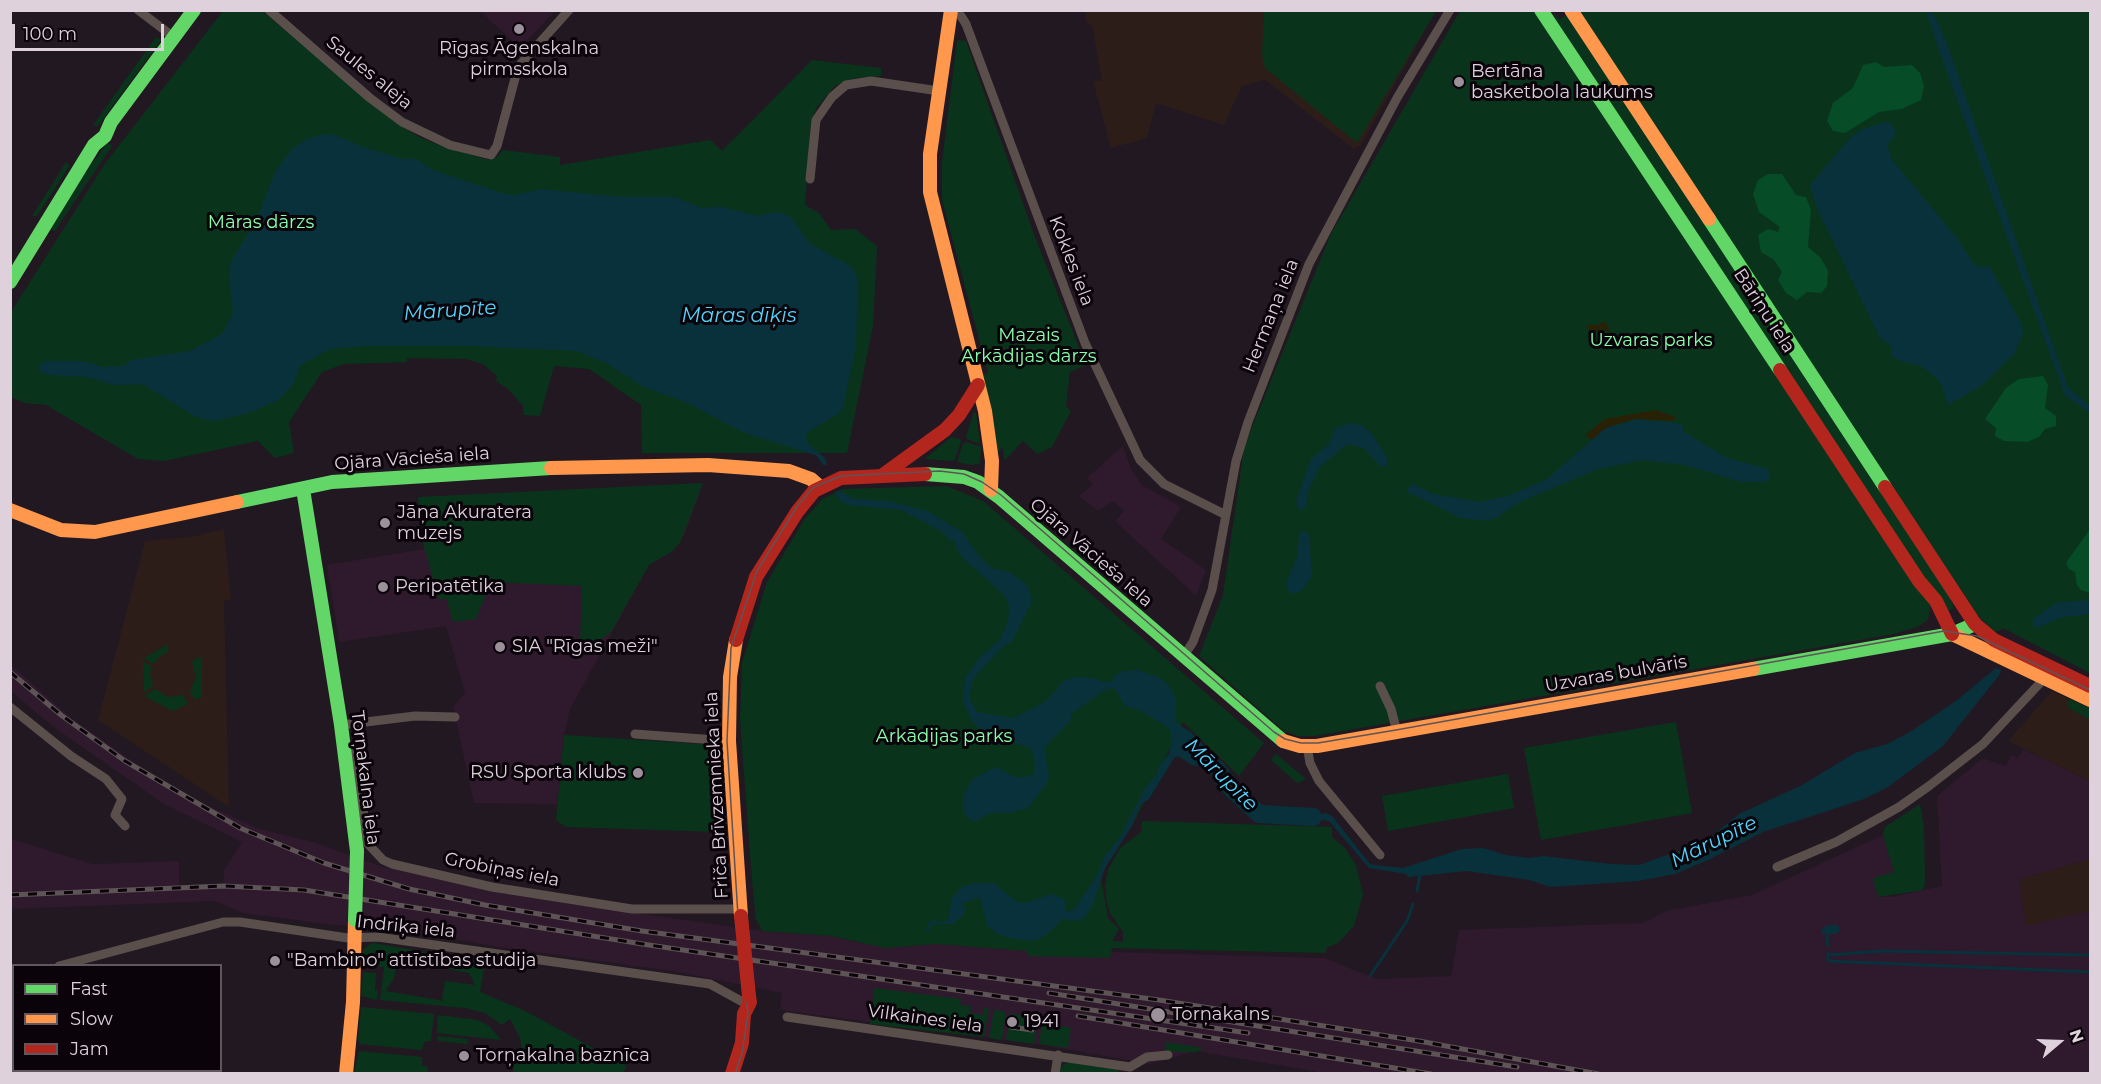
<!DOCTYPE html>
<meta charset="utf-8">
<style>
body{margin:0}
#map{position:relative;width:2101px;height:1084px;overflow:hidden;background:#221822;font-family:Montserrat,sans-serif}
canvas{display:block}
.frame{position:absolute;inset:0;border:12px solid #ded1dc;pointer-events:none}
.legend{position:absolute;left:12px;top:964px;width:210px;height:108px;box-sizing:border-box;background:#0a040a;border:2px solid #5f565e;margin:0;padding:8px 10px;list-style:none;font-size:18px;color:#ded1dc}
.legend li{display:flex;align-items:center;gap:12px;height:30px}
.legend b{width:30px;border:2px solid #5f565e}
.north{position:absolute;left:2029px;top:1012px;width:60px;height:60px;-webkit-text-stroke:4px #0a040a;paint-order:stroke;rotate:71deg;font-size:16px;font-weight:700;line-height:24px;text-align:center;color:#ded1dc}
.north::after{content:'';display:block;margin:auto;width:21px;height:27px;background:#ded1dc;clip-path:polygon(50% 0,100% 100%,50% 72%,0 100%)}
.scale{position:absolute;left:12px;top:24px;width:152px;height:27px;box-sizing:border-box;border:3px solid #ded1dc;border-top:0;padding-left:8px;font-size:18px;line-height:21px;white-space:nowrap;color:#ded1dc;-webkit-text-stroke:4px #0a040a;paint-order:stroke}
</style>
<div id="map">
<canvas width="2101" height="1084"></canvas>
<div class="frame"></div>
<ul class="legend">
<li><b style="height:8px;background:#63d668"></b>Fast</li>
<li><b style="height:8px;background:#ff974d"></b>Slow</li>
<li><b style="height:8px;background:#b3261e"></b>Jam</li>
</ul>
<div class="north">N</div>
<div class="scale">100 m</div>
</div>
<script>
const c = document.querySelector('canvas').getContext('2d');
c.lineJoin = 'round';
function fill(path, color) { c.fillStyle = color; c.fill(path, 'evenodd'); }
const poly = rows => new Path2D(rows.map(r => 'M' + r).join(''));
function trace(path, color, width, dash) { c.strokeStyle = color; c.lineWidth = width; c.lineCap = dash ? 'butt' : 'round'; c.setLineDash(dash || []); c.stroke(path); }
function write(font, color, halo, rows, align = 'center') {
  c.font = font + ' Montserrat,sans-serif'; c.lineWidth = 6; c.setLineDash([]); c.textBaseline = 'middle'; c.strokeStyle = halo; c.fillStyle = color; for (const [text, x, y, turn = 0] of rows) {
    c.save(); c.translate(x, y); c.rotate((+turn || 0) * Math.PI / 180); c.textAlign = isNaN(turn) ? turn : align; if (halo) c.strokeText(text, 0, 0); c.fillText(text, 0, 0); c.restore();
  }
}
fill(poly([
 [1085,11,1436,11,1361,145,1354,149,1265,80,1242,86,1224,125,1156,103,1147,138,1111,148,1093,81,1102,81,1092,25,1086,22],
 [224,529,231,600,224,601,229,807,98,720,145,541,190,537],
 [2052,691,2090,710,2090,781,2008,741],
 [2090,859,2090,911,2026,927,2019,879]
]), '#2d1d18');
fill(poly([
 [480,11,555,11,520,48],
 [1123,446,1131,469,1142,485,1181,507,1161,539,1206,570,1196,596,1115,521,1124,511,1113,501,1098,511,1079,496,1093,484,1087,478],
 [703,483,685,534,671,552,649,565,570,709,564,736,557,804,474,803,453,707,465,693,446,626,339,642,327,565,424,549,418,497],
 [10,664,70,717,149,773,206,805,260,829,316,843,386,868,565,903,762,931,831,936,864,944,901,947,937,944,1029,951,1028,956,1111,955,1111,952,1324,958,1377,979,1451,976,1459,930,1643,923,1666,911,1752,895,1883,835,1894,872,1878,897,1892,897,1942,886,1937,796,1983,758,2006,766,2011,755,2018,758,2023,749,2090,781,2090,859,2019,879,2026,926,2090,911,2090,1073,1330,1074,1196,1051,1150,1064,1037,1044,780,1010,782,993,679,972,499,947,385,927,334,925,243,913,215,901,11,909,11,839,93,864,179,861,179,885,223,885,224,870,242,842,164,804,52,726,11,691],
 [13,1070,98,1070,99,1073,13,1074]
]), '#2f192d');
fill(poly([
 [1574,10,2090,11,2090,673,2003,628,1997,632,1990,628,1976,613,1959,586,1948,594,1954,608,1948,611,1938,600,1930,607,1928,620,1917,627,1894,634,1315,736,1298,736,1284,731,1199,656,1223,595,1244,448,1259,410,1331,234,1460,11,1536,11,1557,21,1553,12,1560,19],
 [223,11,262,11,393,121,419,137,446,148,489,160,497,157,503,150,560,157,560,165,710,140,722,151,812,60,881,68,881,76,856,78,835,86,817,107,811,121,805,205,819,213,831,230,855,229,877,246,873,326,847,453,642,453,641,405,589,369,554,366,540,416,524,415,523,406,507,388,496,381,497,376,483,364,466,359,407,358,407,362,344,364,322,372,289,422,294,453,275,458,258,441,164,461,138,459,46,405,25,403,11,397,11,312,104,165],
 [1264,11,1264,10,1436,11,1357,143,1265,68,1262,55],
 [156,37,161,40,98,126,93,125],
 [957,40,966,41,1033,232,1086,365,1070,372,1066,406,1071,411,1052,447,1037,454,1023,441,1004,461,1003,447,997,453,983,375,988,373,942,200,942,163],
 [107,143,112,146,55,231,51,229,72,191],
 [66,162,70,165,37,216,32,216],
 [974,412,976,413,980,444,967,439,966,436],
 [951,437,960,439,961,442,954,461,925,459],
 [967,442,981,447,980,464,972,465,957,462,963,443],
 [703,483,680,543,671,552,649,565,611,632,598,642,580,643,582,586,491,582,476,619,453,622,446,598,439,600,420,532,418,497],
 [947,486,983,501,1264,743,1239,776,1183,722,1132,826,1109,859,1101,879,1108,918,1119,929,1112,941,1123,942,1123,932,1110,913,1107,903,1105,886,1108,870,1120,848,1141,832,1142,821,1332,827,1332,837,1345,848,1356,865,1363,894,1354,926,1338,943,1326,948,1326,953,1112,948,1110,958,1028,956,1028,951,937,944,885,948,831,936,762,931,756,919,752,880,740,720,742,663,767,582,804,520,822,499,833,494,843,489],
 [168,644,168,652,160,656,153,664,144,658],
 [202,656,202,697,195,700,190,691,196,677,192,661],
 [143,662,152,666,150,674,153,686,144,692],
 [155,689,168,697,183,695,188,704,172,711,144,696],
 [2070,699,2090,708,2090,720,2069,708,2067,703],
 [1676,722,1692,813,1541,840,1524,748],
 [564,735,714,745,718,832,566,827,556,820],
 [1276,754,1306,779,1297,783,1271,760],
 [1508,774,1514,808,1388,831,1382,796],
 [1920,804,1924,828,1925,882,1923,890,1878,897,1873,878,1894,872,1883,835,1885,827],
 [372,943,485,962,480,992,525,1011,627,1066,623,1073,513,1073,515,1058,523,1056,520,1038,510,1019,502,1025,485,1013,465,1008,380,1000,384,967,363,967,363,949],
 [391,958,469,973,475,985,445,981,442,999,444,1001,386,991,394,978,396,969,389,968],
 [363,972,376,973,375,990,378,991,377,1000,361,996],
 [874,988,961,999,960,1005,971,1006,970,1013,983,1015,984,1008,989,1009,984,1037,870,1024],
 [361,1007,434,1014,431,1041,424,1042,422,1050,360,1044,358,1039],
 [994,1010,1006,1012,1002,1040,989,1038],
 [1010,1013,1038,1019,1034,1044,1006,1040],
 [438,1015,477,1020,489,1026,501,1040,437,1033],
 [1042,1023,1071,1028,1068,1048,1039,1044],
 [437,1036,468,1039,467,1044,438,1041],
 [1165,1042,1204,1048,1196,1052,1166,1052],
 [359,1051,422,1057,422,1065,428,1067,427,1073,354,1073],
 [1071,1062,1115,1068,1120,1073,1059,1074,1062,1065]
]), '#09341b');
fill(poly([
 [1876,62,1884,67,1912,65,1920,73,1924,86,1921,100,1902,109,1879,112,1845,133,1833,131,1827,121,1833,103,1853,88,1863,65],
 [1768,174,1782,174,1796,195,1806,197,1811,210,1808,247,1821,258,1828,271,1827,286,1821,293,1807,292,1797,300,1786,293,1778,280,1782,272,1774,260,1761,252,1758,235,1768,229,1778,232,1780,227,1759,212,1753,194,1758,180],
 [2043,376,2048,385,2045,408,2056,416,2056,426,2045,429,2039,437,2027,442,2004,441,1995,436,1996,428,1985,419,2006,388,2019,379],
 [2090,529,2090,593,2081,590,2077,585,2075,572,2069,569,2066,563]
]), '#064c27');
fill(poly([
 [1605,321,1611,333,1602,329,1592,334,1586,325,1598,325],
 [1655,410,1676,417,1673,421,1636,419,1606,428,1592,440,1585,435,1605,419]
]), '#292105');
fill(poly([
 [1929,12,1934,14,1948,47,2068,388,2090,406,2090,413,2065,395,1938,48,1927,14],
 [1885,122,1891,123,1896,133,1887,146,1892,160,1956,237,1976,267,1990,267,2021,323,2023,332,2015,353,1981,386,1948,405,1942,386,1935,377,1921,366,1900,361,1892,356,1891,346,1880,338,1817,208,1810,185,1851,137,1863,129],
 [323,134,335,135,360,146,402,159,416,159,432,170,505,194,515,195,541,189,620,197,675,197,701,208,722,207,757,216,777,212,790,216,810,244,851,266,858,280,856,346,843,407,839,413,805,434,809,445,825,458,827,465,823,465,817,456,803,451,742,432,688,403,644,387,606,363,576,351,473,346,363,346,330,349,300,366,292,386,278,400,249,413,212,421,194,416,143,384,114,385,88,377,50,375,39,371,39,364,47,361,81,361,104,367,124,366,131,360,190,351,222,334,233,314,229,274,231,261,257,219,275,172,292,149,307,139],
 [1636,419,1677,423,1683,426,1684,432,1727,458,1768,469,1770,477,1765,482,1742,482,1684,465,1643,460,1598,469,1520,502,1494,519,1482,520,1460,518,1406,491,1412,484,1433,494,1480,502,1510,495,1547,479,1606,428],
 [1352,423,1363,426,1372,434,1387,458,1387,466,1381,467,1365,449,1347,444,1320,467,1309,488,1306,508,1299,510,1296,501,1311,459,1329,444,1336,428],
 [839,491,854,499,888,501,927,511,963,533,979,556,993,569,1010,572,1028,586,1032,601,1012,642,1003,646,973,679,969,697,977,712,1014,718,1046,701,1065,680,1074,677,1095,678,1104,683,1113,681,1113,677,1124,671,1138,670,1160,678,1169,685,1176,700,1176,723,1191,732,1231,775,1233,785,1226,789,1205,767,1192,765,1178,756,1174,758,1149,799,1140,805,1132,826,1105,868,1093,904,1085,917,1078,921,1063,919,1044,937,1031,941,1009,938,996,933,987,925,980,897,962,904,965,908,964,915,954,923,950,925,941,923,948,920,952,898,962,887,974,883,993,883,1017,902,1025,903,1053,894,1065,900,1066,912,1074,910,1098,874,1104,857,1120,837,1145,788,1157,774,1159,766,1169,754,1172,741,1170,729,1140,710,1125,706,1114,688,1105,690,1072,713,1070,721,1044,748,1049,776,1047,783,1028,808,1009,813,990,813,975,822,968,818,964,812,964,794,973,779,996,767,1017,778,1034,775,1035,762,1031,748,987,735,973,722,963,703,965,678,980,657,999,641,1008,623,1009,607,1005,596,964,559,955,547,955,541,949,540,943,532,901,510,848,505,839,500,835,492],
 [1300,531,1309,534,1312,577,1301,591,1292,594,1288,591,1286,584,1297,558],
 [2090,600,2090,614,2059,618,2038,628,2033,625,2033,619,2056,603],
 [1996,668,2001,670,2000,674,1943,746,1888,787,1864,799,1763,832,1708,860,1675,874,1638,881,1551,887,1529,880,1467,871,1408,877,1406,874,1369,868,1329,821,1308,818,1288,820,1288,813,1316,816,1326,813,1332,816,1370,864,1375,865,1403,868,1462,849,1483,848,1505,855,1530,858,1543,856,1611,864,1639,865,1704,842,1739,814,1802,785,1855,753,1887,744,1910,732,1956,701],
 [1831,925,1838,925,1840,931,1835,934,1821,934,1823,927]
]), '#09313c');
trace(poly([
 [1417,891,1420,875],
 [927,930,931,922,941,923],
 [1827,935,1828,946],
 [1828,953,1828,961,2090,972],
 [1828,955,1882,951,2090,955],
 [1370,976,1407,921,1413,904]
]), '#09313c', 3);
trace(poly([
 [1217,769,1230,787,1259,814,1313,817]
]), '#09313c', 18);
trace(poly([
 [138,10,175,38],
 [269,10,370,98,402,122,450,145,491,155,497,146,518,67,569,10],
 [953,10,961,16,966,24,1085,343,1140,460,1164,484,1226,515],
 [810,179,816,120,832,97,846,85,871,81,939,91],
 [1183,657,1193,642,1212,590,1236,461,1248,422,1309,264,1397,98,1450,10],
 [1380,686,1391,709,1397,732],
 [10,707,71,756,106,779,122,799,115,815,125,826],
 [341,725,415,716,455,717],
 [635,734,729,741],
 [1307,746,1310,763,1319,781,1380,855],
 [344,748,355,754,368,844,383,860,392,864,492,887,632,909,740,909],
 [1777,867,1836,842,1899,807,1929,786,1983,744,2041,682],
 [59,966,223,922,240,922,348,938,378,937,710,984,741,1001,750,1002],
 [10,978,14,978],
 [787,1017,1130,1067,1147,1057,1168,1055],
 [1055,1074,1058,1055]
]), '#5a4f4a', 9);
trace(poly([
 [1541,10,1780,370],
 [1709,219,1885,487],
 [10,282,94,145,105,136,111,122,194,10],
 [925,474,964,477,978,482,999,497,1283,741],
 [303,489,341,725,357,851],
 [237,502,332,482,551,468],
 [1753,669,1952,634,1975,624]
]), '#63d668', 14);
trace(poly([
 [951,10,930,154,930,192,985,411,992,461,991,490],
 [1571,10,1709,219],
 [551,468,708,465,789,471,811,479,820,487],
 [10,510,61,530,95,532,237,502],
 [1952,634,2090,700],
 [736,640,730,677,729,741,741,916],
 [1283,741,1300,746,1317,746,1753,669],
 [346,1074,353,1002,355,920]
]), '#ff974d', 14);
trace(poly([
 [1780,370,1919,581,1936,601,1952,634],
 [883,475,945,430,959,415,978,385],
 [1885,487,1975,624,1994,640,2090,686],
 [736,640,756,577,797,512,814,491,841,478,925,474],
 [732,1074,742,1043,744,1014,750,1002,749,996]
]), '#b3261e', 14);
trace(poly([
 [735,1074,742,1053,748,1014,738,916,727,741,731,648,757,571,798,505,814,487,841,476,940,471,964,474,982,482,1001,495,1274,732,1285,739,1301,743,1318,743,1396,730,1944,631,1977,636,2090,690]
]), '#5e5455', 1.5);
const rail = poly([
 [10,672,61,715,125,761,240,828,324,863,409,889,485,905,642,931,1159,1000,1419,1041,1598,1074],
 [10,895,224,886,304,890,649,945,1248,1033],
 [1049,993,1517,1067],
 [1078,1016,1431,1074],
 [1011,1027,1032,1030]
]);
trace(rail, '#5e5455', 5);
trace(rail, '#0a040a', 3, [9]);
trace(poly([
 [355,920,357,851]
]), '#63d668', 14);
trace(poly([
 [741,916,749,996]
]), '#b3261e', 14);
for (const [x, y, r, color] of [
 [519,29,6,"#9c909b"],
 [1459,82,6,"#9c909b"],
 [385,523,6,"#9c909b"],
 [383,587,6,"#9c909b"],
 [500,647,6,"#9c909b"],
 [638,773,6,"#9c909b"],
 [275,961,6,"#9c909b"],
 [1158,1015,8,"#9c909b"],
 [1012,1022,6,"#9c909b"],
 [464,1056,6,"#9c909b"]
]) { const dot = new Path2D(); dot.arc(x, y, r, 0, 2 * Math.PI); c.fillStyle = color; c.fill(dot); trace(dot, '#0a040a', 2); }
write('18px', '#ded1dc', '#0a040a', [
 ["Rīgas Āgenskalna",519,49,"center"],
 ["pirmsskola",519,70,"center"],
 ["Bertāna",1471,72],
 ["basketbola laukums",1471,93],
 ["Jāņa Akuratera",397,513],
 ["muzejs",397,534],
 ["Peripatētika",395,587],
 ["SIA \"Rīgas meži\"",512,647],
 ["RSU Sporta klubs",626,773,"right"],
 ["\"Bambino\" attīstības studija",287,961],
 ["Torņakalns",1172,1015],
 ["1941",1024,1022],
 ["Torņakalna baznīca",476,1056]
], 'left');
write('18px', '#ded1dc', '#0a040a', [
 ["Saules aleja",369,73,39],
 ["Kokles iela",1071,261,69],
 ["Bāriņu iela",1764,311,57],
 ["Hermaņa iela",1271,316,-68],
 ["Ojāra Vācieša iela",412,459,-4],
 ["Ojāra Vācieša iela",1091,553,41],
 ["Uzvaras bulvāris",1616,674,-10],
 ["Torņakalna iela",365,778,83],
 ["Friča Brīvzemnieka iela",717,795,-93],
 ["Grobiņas iela",502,870,11],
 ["Indriķa iela",406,927,6],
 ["Vilkaines iela",925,1019,8]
]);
write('18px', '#88ffac', '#0a040a', [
 ["Māras dārzs",261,223],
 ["Mazais",1029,336],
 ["Arkādijas dārzs",1029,357],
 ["Uzvaras parks",1651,341],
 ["Arkādijas parks",944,737]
]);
write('italic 20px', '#51d6fd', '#0a040a', [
 ["Mārupīte",450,311,-4],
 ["Māras dīķis",739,316],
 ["Mārupīte",1221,775,45],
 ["Mārupīte",1714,842,-26]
]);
</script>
